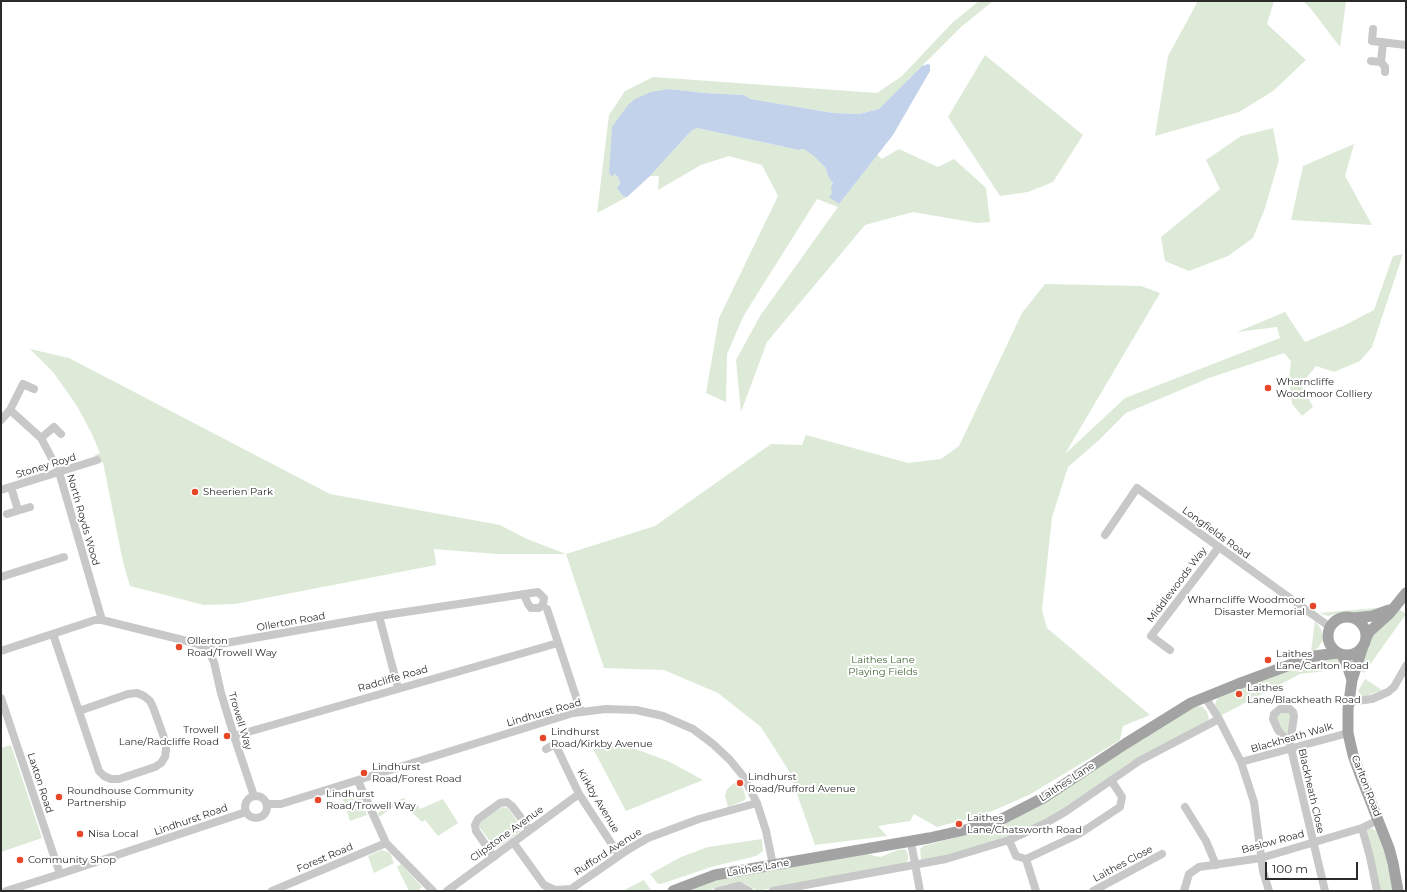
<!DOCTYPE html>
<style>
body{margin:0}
#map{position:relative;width:1407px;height:892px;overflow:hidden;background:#fff;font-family:Montserrat,sans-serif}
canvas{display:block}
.frame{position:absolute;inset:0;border:2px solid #2b2b2b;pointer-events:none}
.scale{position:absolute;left:1265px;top:862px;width:93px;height:18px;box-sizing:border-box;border:2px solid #2b2b2b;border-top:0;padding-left:5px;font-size:12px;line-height:14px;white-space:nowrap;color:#2b2b2b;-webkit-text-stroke:3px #fff;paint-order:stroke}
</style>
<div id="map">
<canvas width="1407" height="892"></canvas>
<div class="frame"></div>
<div class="scale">100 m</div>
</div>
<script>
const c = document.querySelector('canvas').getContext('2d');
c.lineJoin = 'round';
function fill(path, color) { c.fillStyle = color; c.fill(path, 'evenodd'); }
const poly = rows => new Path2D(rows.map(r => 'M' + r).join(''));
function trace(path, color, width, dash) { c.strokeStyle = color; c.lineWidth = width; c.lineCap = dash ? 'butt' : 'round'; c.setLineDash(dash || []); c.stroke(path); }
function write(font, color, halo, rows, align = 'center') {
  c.font = font + ' Montserrat,sans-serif'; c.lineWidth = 4; c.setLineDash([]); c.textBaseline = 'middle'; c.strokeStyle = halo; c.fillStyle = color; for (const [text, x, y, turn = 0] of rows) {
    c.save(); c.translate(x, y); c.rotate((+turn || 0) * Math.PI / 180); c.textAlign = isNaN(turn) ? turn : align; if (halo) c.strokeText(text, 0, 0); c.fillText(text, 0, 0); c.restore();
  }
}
fill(poly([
 [979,1,993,1,961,27,879,109,859,114,833,113,749,99,744,95,705,93,669,89,615,174,618,177,620,182,618,186,620,192,623,196,627,197,597,213,609,115,625,91,653,77,877,93,902,76,952,23],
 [1198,1,1274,1,1267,24,1306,60,1273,91,1239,112,1155,136,1168,56],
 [1303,1,1346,1,1340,47,1311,9],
 [985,55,1083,135,1053,182,1028,192,1000,196,948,117],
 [697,128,799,150,804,149,814,155,825,167,829,178,833,183,832,193,839,204,877,155,882,159,899,149,938,167,954,159,986,188,990,222,977,223,913,212,865,225,767,342,741,412,736,360,760,316,838,207,817,199,744,315,727,354,726,402,706,393,719,318,778,196,762,165,729,156,701,165,658,190,659,176,650,176,691,131],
 [1273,128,1279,160,1265,208,1253,238,1228,256,1189,271,1165,261,1161,237,1220,189,1206,160,1241,136],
 [1354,144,1345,176,1372,225,1291,220,1303,166],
 [1403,254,1372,347,1360,361,1334,372,1316,366,1301,385,1313,407,1302,416,1292,404,1289,380,1291,361,1284,353,1209,378,1126,413,1098,441,1068,467,1052,517,1042,610,1047,628,1150,715,1123,726,1120,740,1029,795,983,815,937,827,914,814,910,821,878,826,887,836,815,845,789,771,761,727,718,693,664,670,604,668,566,554,497,554,434,549,436,565,235,604,204,605,130,586,123,562,103,462,97,463,95,455,100,453,92,434,77,406,53,372,30,349,69,358,330,494,500,525,527,539,566,554,655,526,771,444,802,445,806,435,908,463,941,459,959,446,1022,313,1045,284,1141,286,1160,293,1065,454,1125,398,1280,338,1277,327,1237,332,1285,312,1305,342,1343,326,1374,310,1393,256],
 [1387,607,1358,615,1343,612,1328,616,1319,613],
 [1399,609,1406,614,1364,673,1358,669,1365,652,1370,643,1371,634],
 [1315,620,1322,631,1323,640,1318,648,1311,652],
 [1337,658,1346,670,1314,664,1313,660],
 [1308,663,1310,666,1325,671,1300,674,1220,716,1215,704,1217,699,1222,695],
 [1365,679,1382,690,1364,697,1361,696,1358,691],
 [1202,706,1207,712,1209,719,1206,723,1130,762,1063,809,1036,824,1009,836,958,852,924,861,921,859,920,849,923,846,977,832,1097,767,1193,707],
 [1288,712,1292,716,1288,735,1287,736,1276,720,1278,714],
 [11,745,42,838,1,852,1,748],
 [591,745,630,747,668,761,703,780,626,811],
 [738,780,744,791,746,799,743,801,728,807,725,796,727,789],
 [351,789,354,793,358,792,367,815,350,821,341,793],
 [404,798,410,806,417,804,420,809,443,799,458,823,438,836,425,820,422,822,401,802,379,817,378,813,393,802],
 [502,807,508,808,522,828,521,831,497,848,495,848,480,828,479,824,481,821],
 [1369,828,1373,829,1376,831,1386,849,1393,891,1379,891,1367,830],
 [762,839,763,851,756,856,711,867,661,884,658,884,650,874,681,857,708,847],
 [905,849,908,854,908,860,905,864,762,890,756,890,744,883,738,883,727,884,707,891,693,891,693,889,719,879,866,854,880,857,898,850],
 [382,850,390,853,394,863,374,873,368,856],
 [401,864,422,887,418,891,409,891,397,867],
 [644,880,651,890,650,891,624,891,628,888]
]), '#ddead8');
fill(poly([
 [928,64,930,65,930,71,893,135,839,204,829,197,832,193,831,188,833,183,829,178,825,167,814,156,804,149,799,150,697,128,691,131,650,176,627,197,623,196,617,188,620,183,618,177,615,174,612,176,609,173,612,127,628,105,635,99,651,92,669,89,705,93,744,95,750,99,833,113,859,114,879,109,922,66]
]), '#c3d2eb');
trace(poly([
 [1373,29,1372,41,1406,45],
 [1383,42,1381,62,1385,67,1385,72],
 [1371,61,1381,62],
 [34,389,23,384,10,410,41,438,59,472,102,620],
 [1,420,10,410],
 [41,438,54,427,61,434],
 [11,487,18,510],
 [1,490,97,460],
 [7,514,30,507],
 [1105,535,1137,488,1330,627],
 [1,577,64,557],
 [547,609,581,712],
 [379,616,398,688],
 [53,634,99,771,104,776,111,779,119,779,155,767,161,763,165,757,166,750,166,743,153,707,150,701,144,696,137,693,128,694,79,711],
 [1170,650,1151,636,1219,547],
 [1,651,95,620,102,620,122,625,195,643,200,645,209,652,214,662,221,693,234,736,254,796],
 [209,652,216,645,220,644,379,616,538,592,544,598,543,604,539,608,531,608,528,604,524,595],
 [1205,697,1219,719,1241,762,1254,802,1263,871,1269,891],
 [1,698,60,874],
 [1349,702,1372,699,1388,692,1394,687,1406,666],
 [234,736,558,643],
 [1290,744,1278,730,1273,719,1274,714,1280,709,1290,709,1293,712,1294,716,1290,744,1325,891],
 [546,749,555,744,579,794,619,855],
 [1241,762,1348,733],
 [358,781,386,843,433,891],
 '245 807a11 11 0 1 1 22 0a11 11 0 1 1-22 0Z',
 [267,804,281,804,573,713,606,709,636,710,663,716,693,729,713,744,730,760,743,776,757,803,766,831,773,865],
 [1185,807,1206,841,1216,865],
 [1362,828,1370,857,1377,891],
 [1009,840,1016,856,1026,859,1079,834,1120,807,1122,797,1111,780],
 [513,842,544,885,555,890,571,889,629,849,648,838,699,819,757,803],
 [911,842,920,891],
 [494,857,476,831,475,825,478,819,500,803,507,802,512,806,530,830],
 [1026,859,1036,891],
 [6,891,60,874,246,812],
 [272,891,386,843],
 [447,891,579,794],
 [718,891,737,886,740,886,749,891],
 [773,891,946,859,1009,840,1044,824,1065,812,1139,761,1219,719],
 [1093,891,1162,854],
 [1184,891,1189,874,1199,867,1261,858,1362,828,1378,820]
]), '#c8c8c8', 8);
trace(poly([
 '1328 636a19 19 0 1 1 38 0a19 19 0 1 1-38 0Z',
 [1353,618,1373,616,1389,610],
 [1366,638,1369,632,1389,614,1406,593],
 [1363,646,1352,680,1348,709,1348,733,1353,755,1361,777,1389,848,1393,863,1398,891],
 [1341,654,1346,662,1352,680],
 [673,891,715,875,929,838,982,826,1002,819,1045,797,1125,744,1191,703,1238,684,1314,656,1338,653]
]), '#a3a3a3', 11);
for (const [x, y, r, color] of [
 [1268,388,4,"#e74729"],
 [195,492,4,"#e74729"],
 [1313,606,4,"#e74729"],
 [179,647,4,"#e74729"],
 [1268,660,4,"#e74729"],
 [1239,694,4,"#e74729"],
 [227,736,4,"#e74729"],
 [543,738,4,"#e74729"],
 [364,773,4,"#e74729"],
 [740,783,4,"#e74729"],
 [59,797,4,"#e74729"],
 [318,800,4,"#e74729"],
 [959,824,4,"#e74729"],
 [80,834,4,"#e74729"],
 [20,860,4,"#e74729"]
]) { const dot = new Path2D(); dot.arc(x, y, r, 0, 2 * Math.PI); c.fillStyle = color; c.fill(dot); trace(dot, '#fff', 1.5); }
write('10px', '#2b2b2b', '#fff', [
 ["Wharncliffe",1276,382],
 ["Woodmoor Colliery",1276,394],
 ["Sheerien Park",203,492],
 ["Wharncliffe Woodmoor",1305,600,"right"],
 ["Disaster Memorial",1305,612,"right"],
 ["Ollerton",187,641],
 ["Road/Trowell Way",187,653],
 ["Laithes",1276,654],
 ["Lane/Carlton Road",1276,666],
 ["Laithes",1247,688],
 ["Lane/Blackheath Road",1247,700],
 ["Trowell",219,730,"right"],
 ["Lane/Radcliffe Road",219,742,"right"],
 ["Lindhurst",551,732],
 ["Road/Kirkby Avenue",551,744],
 ["Lindhurst",372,767],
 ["Road/Forest Road",372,779],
 ["Lindhurst",748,777],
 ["Road/Rufford Avenue",748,789],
 ["Roundhouse Community",67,791],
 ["Partnership",67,803],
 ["Lindhurst",326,794],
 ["Road/Trowell Way",326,806],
 ["Laithes",967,818],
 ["Lane/Chatsworth Road",967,830],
 ["Nisa Local",88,834],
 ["Community Shop",28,860]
], 'left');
write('10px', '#2b2b2b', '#fff', [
 ["Stoney Royd",46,466,-17],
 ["North Royds Wood",83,520,74],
 ["Longfields Road",1216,533,36],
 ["Middlewoods Way",1177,585,-53],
 ["Ollerton Road",291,622,-10],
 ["Radcliffe Road",393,679,-16],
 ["Lindhurst Road",544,713,-16],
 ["Trowell Way",240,721,73],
 ["Blackheath Walk",1292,738,-16],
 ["Laithes Lane",1067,782,-33],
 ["Laxton Road",40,783,72],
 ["Carlton Road",1366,786,69],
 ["Blackheath Close",1311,791,77],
 ["Kirkby Avenue",598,801,59],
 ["Lindhurst Road",191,820,-19],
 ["Clipstone Avenue",507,834,-36],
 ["Baslow Road",1273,842,-15],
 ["Rufford Avenue",608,852,-33],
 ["Forest Road",325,858,-23],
 ["Laithes Close",1123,864,-28],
 ["Laithes Lane",758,868,-10]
]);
write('10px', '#446739', '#fff', [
 ["Laithes Lane",883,660],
 ["Playing Fields",883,672]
]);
</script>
